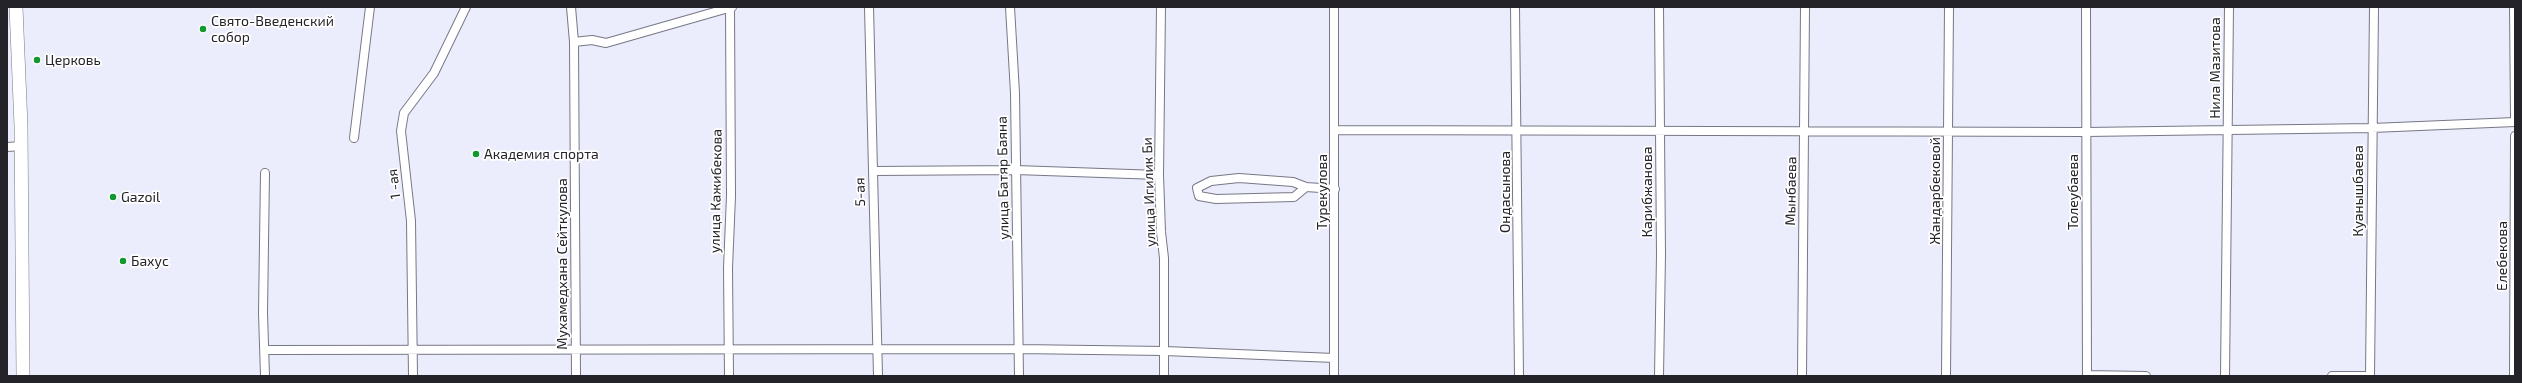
<!DOCTYPE html>
<meta charset="utf-8">
<style>
body{margin:0}
#map{position:relative;width:2522px;height:383px;overflow:hidden;background:#ebecfc;font-family:"Exo 2",sans-serif}
canvas{display:block}
.frame{position:absolute;inset:0;border:8px solid #232329;pointer-events:none}
</style>
<div id="map">
<canvas width="2522" height="383"></canvas>
<div class="frame"></div>
</div>
<script>
const c = document.querySelector('canvas').getContext('2d');
c.lineJoin = 'round';
const poly = rows => new Path2D(rows.map(r => 'M' + r).join(''));
function trace(path, color, width, dash) { c.strokeStyle = color; c.lineWidth = width; c.lineCap = dash ? 'butt' : 'round'; c.setLineDash(dash || []); c.stroke(path); }
function write(font, color, halo, rows, align = 'center') {
  c.font = font + ' "Exo 2",sans-serif'; c.lineWidth = 3.5; c.setLineDash([]); c.textBaseline = 'middle'; c.strokeStyle = halo; c.fillStyle = color; for (const [text, x, y, turn = 0] of rows) {
    c.save(); c.translate(x, y); c.rotate((+turn || 0) * Math.PI / 180); c.textAlign = isNaN(turn) ? turn : align; if (halo) c.strokeText(text, 0, 0); c.fillText(text, 0, 0); c.restore();
  }
}
const minor = poly([
 [571,7,574,42,576,376],
 [869,7,878,376],
 [1010,7,1015,93,1019,376],
 [1161,7,1159,175,1161,232,1164,258,1164,376],
 [1515,7,1519,376],
 [2086,7,2087,376],
 [2514,7,2515,118],
 [574,42,592,40,606,43,732,7],
 [1336,130,2086,132,2372,128,2515,122],
 [354,138,370,7],
 [7,147,22,146],
 [873,171,1016,170,1159,175],
 [265,173,263,313,265,376],
 [1306,187,1294,197,1216,199,1199,196,1197,188,1211,181,1239,178,1293,182,1306,187,1335,189],
 [265,350,1019,349,1165,351,1334,358],
 [2087,375,2146,376],
 [413,376,411,221,401,131,404,113,434,73,466,7],
 [729,376,728,268,731,196,730,7],
 [1334,376,1334,7],
 [1659,376,1661,255,1659,7],
 [1802,376,1805,7],
 [1946,376,1949,7],
 [2225,376,2229,7],
 [2332,376,2370,376],
 [2370,376,2374,7],
 [2514,376,2515,136]
]);
const trunk = poly([
 [16,7,21,126,23,376]
]);
trace(minor, '#777886', 10);
trace(trunk, '#777886', 14);
trace(minor, '#fff', 8);
trace(trunk, '#fff', 13);
for (const [x, y, r, color] of [
 [203,29,4,"#12982d"],
 [37,60,4,"#12982d"],
 [476,154,4,"#12982d"],
 [113,197,4,"#12982d"],
 [123,261,4,"#12982d"]
]) { const dot = new Path2D(); dot.arc(x, y, r, 0, 2 * Math.PI); c.fillStyle = color; c.fill(dot); trace(dot, '#fff', 1.5); }
write('14px', '#232329', '#fff', [
 ["Свято-Введенский",211,21],
 ["собор",211,37],
 ["Церковь",45,60],
 ["Академия спорта",484,154],
 ["Gazoil",121,197],
 ["Бахус",131,261]
], 'left');
write('14px', '#232329', '#fff', [
 ["Нила Мазитова",2215,68,-90],
 ["улица Батяр Баяна",1003,178,-91],
 ["1 -ая",394,184,-97],
 ["улица Кажибекова",716,191,-89],
 ["Мынбаева",1791,191,-89],
 ["Жандарбековой",1935,191,-90],
 ["Куанышбаева",2358,191,-90],
 ["5-ая",860,192,-91],
 ["улица Игилик Би",1149,192,-92],
 ["Турекулова",1322,192,-90],
 ["Ондасынова",1505,192,-90],
 ["Карибжанова",1647,192,-90],
 ["Толеубаева",2073,192,-90],
 ["Елебекова",2502,256,-90],
 ["Мухамедхана Сейткулова",562,264,-90]
]);
</script>
